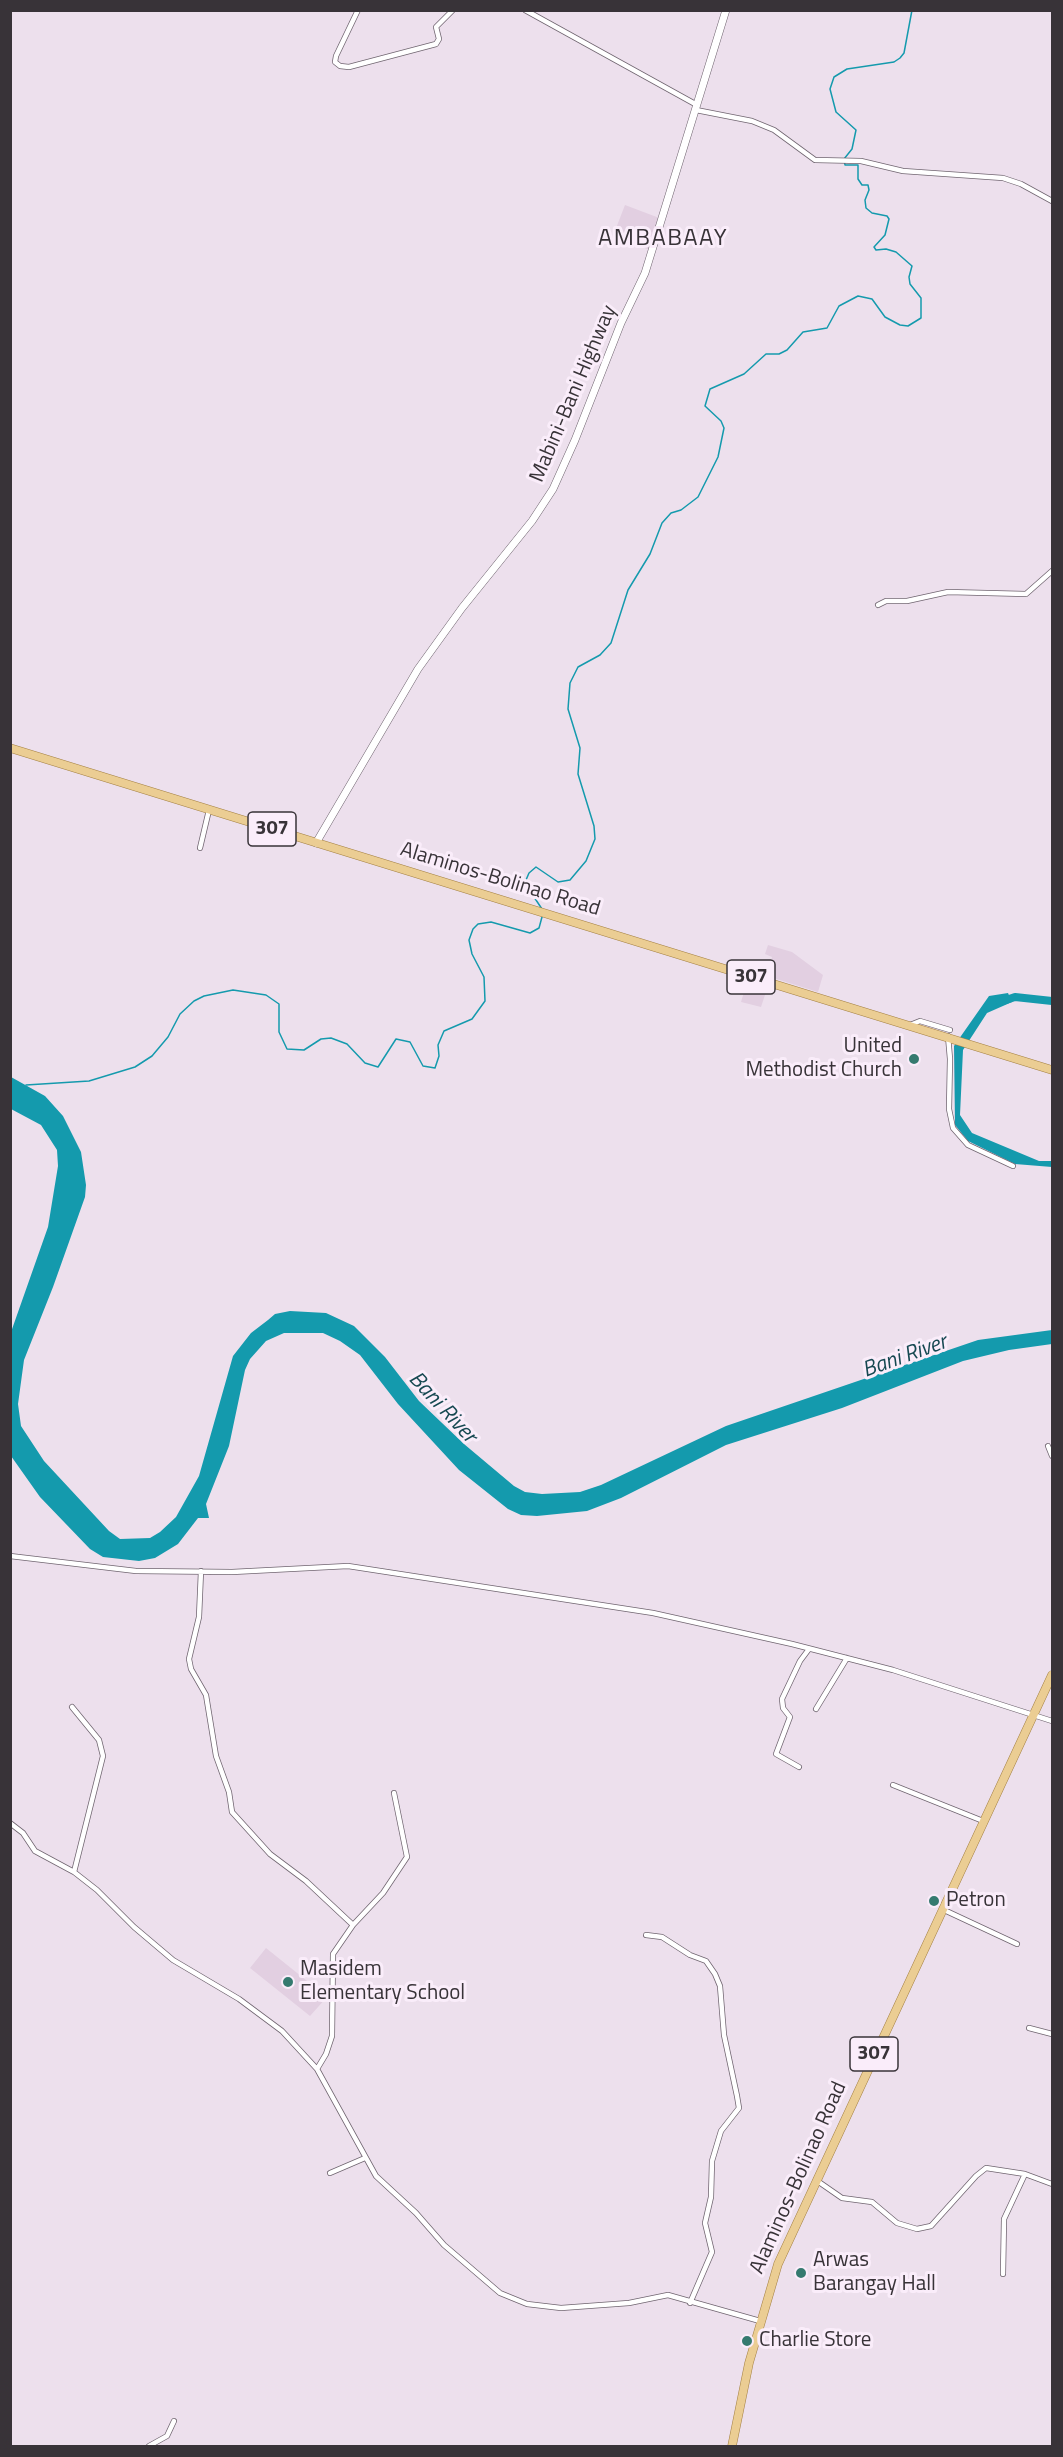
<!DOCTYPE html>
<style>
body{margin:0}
#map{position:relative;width:1063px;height:2457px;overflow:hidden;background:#ede0ed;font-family:"Titillium Web",sans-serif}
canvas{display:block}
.frame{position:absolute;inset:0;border:12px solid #383338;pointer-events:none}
</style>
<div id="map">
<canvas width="1063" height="2457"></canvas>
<div class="frame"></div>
</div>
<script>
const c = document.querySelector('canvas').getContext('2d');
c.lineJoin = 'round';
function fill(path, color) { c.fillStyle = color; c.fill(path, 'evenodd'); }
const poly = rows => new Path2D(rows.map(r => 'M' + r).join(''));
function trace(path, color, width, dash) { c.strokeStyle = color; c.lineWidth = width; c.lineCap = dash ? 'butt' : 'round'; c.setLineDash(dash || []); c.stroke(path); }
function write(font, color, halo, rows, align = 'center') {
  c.font = font + ' "Titillium Web",sans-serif'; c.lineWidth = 6; c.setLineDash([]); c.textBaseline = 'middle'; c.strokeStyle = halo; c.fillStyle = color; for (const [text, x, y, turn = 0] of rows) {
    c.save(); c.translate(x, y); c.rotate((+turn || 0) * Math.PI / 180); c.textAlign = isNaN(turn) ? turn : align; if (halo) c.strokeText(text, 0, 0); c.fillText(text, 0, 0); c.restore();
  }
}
fill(poly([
 [625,205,662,219,650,250,613,236],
 [768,945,792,952,823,975,818,992,767,976,772,957,765,954],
 [748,979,768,986,761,1007,741,1002],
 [266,1948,327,1997,310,2016,250,1968]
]), '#e2cfe1');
fill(poly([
 [1008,993,1012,1002,987,1013,963,1050,960,1115,972,1133,1039,1161,1052,1161,1052,1167,1015,1164,968,1141,955,1125,954,1046,989,996],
 [11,1077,45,1096,63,1116,81,1152,86,1185,85,1197,53,1287,24,1360,18,1404,21,1426,44,1461,109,1531,120,1539,150,1538,160,1532,176,1517,199,1476,233,1356,251,1333,268,1320,275,1314,290,1311,326,1313,354,1326,385,1357,419,1401,464,1444,514,1486,525,1492,542,1494,580,1492,601,1485,726,1426,978,1340,1052,1330,1052,1344,1009,1350,963,1361,842,1408,726,1445,621,1498,587,1511,537,1516,521,1515,508,1509,459,1470,398,1404,360,1355,340,1341,323,1333,284,1333,266,1341,250,1359,245,1370,229,1446,206,1504,209,1518,198,1518,178,1544,155,1558,139,1561,103,1557,90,1549,40,1497,11,1456,11,1332,48,1227,58,1166,57,1150,41,1125,11,1109]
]), '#149aad');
trace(poly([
 [542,909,530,891,526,880,529,873,536,867,558,882,570,880,586,861,595,839,594,826,578,774,580,748,568,709,570,683,578,667,600,655,611,643,628,590,650,554,662,523,671,513,681,510,698,497,718,457,724,428,721,421,705,406,710,389,744,374,766,354,779,354,787,350,803,332,827,328,839,306,858,296,872,299,885,317,900,325,908,326,921,318,921,298,910,284,909,277,912,266,896,252,886,249,876,250,874,247,885,235,889,219,887,216,872,213,866,208,865,200,869,190,868,185,862,185,858,179,858,165,845,165,844,159,852,149,856,130,836,112,830,89,834,77,847,69,894,62,900,58,904,53,912,10],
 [26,1085,89,1081,135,1067,152,1056,168,1037,180,1014,194,1001,204,996,233,990,266,995,279,1004,279,1032,287,1049,304,1050,321,1039,331,1038,347,1044,365,1063,378,1067,396,1039,410,1042,423,1066,435,1068,439,1056,438,1045,444,1031,472,1019,485,1001,484,977,472,954,469,940,473,929,478,924,491,922,530,933,539,928,542,917]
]), '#149aad', 1.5);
trace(poly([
 [1000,1002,1015,997,1052,1001]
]), '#149aad', 8);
const minor = poly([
 [358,10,336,56,335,62,340,66,349,67,436,44,439,39,436,27,453,10],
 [525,10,697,105],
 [696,110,752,121,774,130,815,160,861,161,903,171,1003,178,1021,184,1052,201],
 [878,605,886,601,907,601,948,592,1026,594,1052,571],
 [200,848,209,810],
 [910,1025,920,1021,950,1030],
 [948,1036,950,1059,949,1109,953,1128,968,1145,1013,1166],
 [1048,1446,1052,1456],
 [10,1556,136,1571,232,1572,348,1566,653,1613,792,1644,893,1670,1052,1721],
 [201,1571,199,1617,189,1659,191,1669,206,1695,216,1756,229,1792,232,1812,270,1854,306,1881,353,1925],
 [72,1707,99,1740,103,1756,74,1872],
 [816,1709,847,1658],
 [799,1767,776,1754,790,1717,783,1708,782,1699,800,1661,809,1649],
 [893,1785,983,1821],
 [10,1823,23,1833,35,1851,74,1872,97,1890,134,1927,173,1960,239,1999,282,2031,317,2069,376,2176,416,2213,444,2245,500,2293,527,2304,561,2308,629,2303,668,2295,760,2321],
 [942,1909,1017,1944],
 [646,1935,662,1937,690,1955,706,1961,715,1974,720,1986,724,2035,737,2096,739,2108,721,2131,712,2161,711,2197,705,2223,712,2252,690,2303],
 [1029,2028,1052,2034],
 [317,2069,326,2054,332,2036,333,1954,353,1925,383,1893,407,1857,394,1793],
 [330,2173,365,2158],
 [816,2180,842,2198,872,2202,897,2223,917,2229,931,2226,976,2176,986,2168,1025,2174,1052,2184],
 [1003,2274,1004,2219,1025,2174],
 [149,2446,167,2436,174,2421]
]);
const secondary = poly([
 [316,843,418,669,462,608,532,521,553,489,575,440,621,323,645,273,726,10]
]);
const primary = poly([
 [10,748,1052,1070],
 [732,2446,749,2363,778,2264,1052,1675]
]);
trace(minor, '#706570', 6);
trace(secondary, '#706570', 8);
trace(primary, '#a48144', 9);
trace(minor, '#fff', 4.5);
trace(secondary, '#fff', 7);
trace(primary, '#ebcd93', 8);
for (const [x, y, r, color] of [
 [914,1059,6,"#357a6f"],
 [934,1901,6,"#357a6f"],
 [288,1982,6,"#357a6f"],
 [801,2273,6,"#357a6f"],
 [747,2341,6,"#357a6f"]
]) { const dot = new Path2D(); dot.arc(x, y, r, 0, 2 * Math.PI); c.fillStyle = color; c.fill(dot); trace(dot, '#faedfa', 2); }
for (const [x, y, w] of [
 [272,829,48],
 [751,977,48],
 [874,2054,48]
]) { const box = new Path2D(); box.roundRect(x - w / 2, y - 17, w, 34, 4.5); c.fillStyle = '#faedfa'; c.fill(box); trace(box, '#383338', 1.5); }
write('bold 20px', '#383338', null, [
 ["307",272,829],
 ["307",751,977],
 ["307",874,2054]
]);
write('21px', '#383338', '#faedfa', [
 ["Mabini-Bani Highway",574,394,-67],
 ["Alaminos-Bolinao Road",500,880,17],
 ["Alaminos-Bolinao Road",799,2178,-66]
]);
write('21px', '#383338', '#faedfa', [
 ["United",902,1047,"right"],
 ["Methodist Church",902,1071,"right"],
 ["Petron",946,1901],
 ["Masidem",300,1970],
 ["Elementary School",300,1994],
 ["Arwas",813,2261],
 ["Barangay Hall",813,2285],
 ["Charlie Store",759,2341]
], 'left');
write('italic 22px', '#174952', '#faedfa', [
 ["Bani River",905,1357,-20],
 ["Bani River",442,1408,47]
]);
c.letterSpacing = '1.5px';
write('24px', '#383338', '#faedfa', [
 ["AMBABAAY",663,239]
]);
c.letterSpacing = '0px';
</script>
